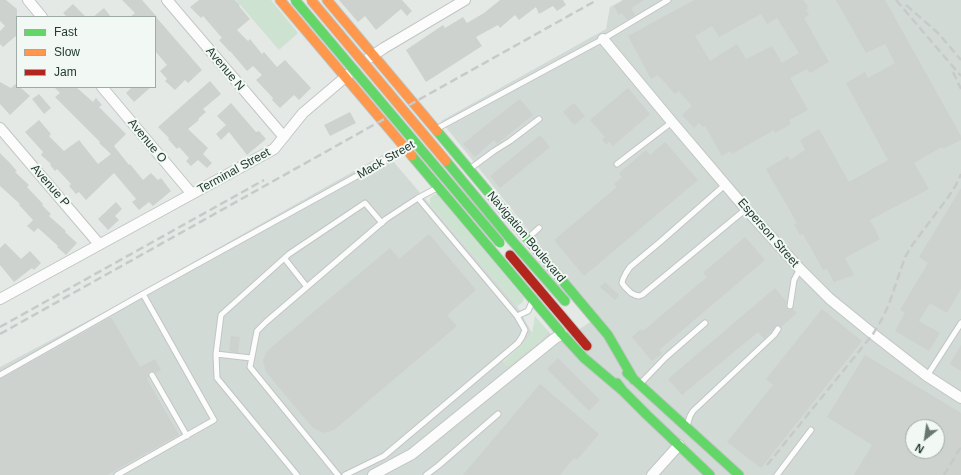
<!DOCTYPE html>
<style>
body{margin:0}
#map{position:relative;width:961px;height:475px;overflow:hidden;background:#e4e9e6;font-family:Arial,sans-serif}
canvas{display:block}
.legend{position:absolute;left:16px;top:16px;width:140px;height:72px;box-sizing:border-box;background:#f2f8f4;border:1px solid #9faca6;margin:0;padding:5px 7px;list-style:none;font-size:12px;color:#233b31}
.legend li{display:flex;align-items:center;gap:8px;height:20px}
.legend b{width:20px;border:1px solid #9faca6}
.north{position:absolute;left:905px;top:419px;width:40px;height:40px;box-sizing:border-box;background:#f2f8f4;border:1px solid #9faca6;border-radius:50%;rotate:210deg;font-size:11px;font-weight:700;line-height:16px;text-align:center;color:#233b31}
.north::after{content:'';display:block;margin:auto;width:14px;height:18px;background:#677870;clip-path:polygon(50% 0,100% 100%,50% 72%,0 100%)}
</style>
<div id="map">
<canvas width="961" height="475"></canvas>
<ul class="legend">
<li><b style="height:5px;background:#63d668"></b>Fast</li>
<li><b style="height:5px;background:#ff974d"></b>Slow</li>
<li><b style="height:5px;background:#b3261e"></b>Jam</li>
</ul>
<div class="north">N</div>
</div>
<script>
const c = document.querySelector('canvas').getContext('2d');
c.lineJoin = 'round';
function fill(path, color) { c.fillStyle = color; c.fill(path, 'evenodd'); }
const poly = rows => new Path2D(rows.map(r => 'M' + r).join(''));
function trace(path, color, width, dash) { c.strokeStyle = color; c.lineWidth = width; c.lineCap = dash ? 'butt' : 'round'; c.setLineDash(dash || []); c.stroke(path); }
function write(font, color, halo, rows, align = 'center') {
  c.font = font + ' Arial,sans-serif'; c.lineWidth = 4; c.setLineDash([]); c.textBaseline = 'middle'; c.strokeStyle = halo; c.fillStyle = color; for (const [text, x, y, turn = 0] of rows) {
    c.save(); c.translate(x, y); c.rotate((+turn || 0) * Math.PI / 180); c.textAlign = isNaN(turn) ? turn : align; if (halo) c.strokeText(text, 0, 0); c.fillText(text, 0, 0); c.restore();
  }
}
fill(poly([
 [623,0,961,0,961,475,0,475,0,367,112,308,386,153,517,306,532,333,525,342,503,361,507,366,540,341,548,331,558,343,598,317,441,121,606,29,610,7],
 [913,427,937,427,937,451,913,451]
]), '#d2dad6');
fill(poly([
 [236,0,271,0,298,33,279,50],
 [437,194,524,298,523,302,519,305,517,306,430,204,430,198,433,195],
 [535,316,548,331,540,341,507,367,503,362,525,342,532,333]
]), '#cee2d1');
fill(poly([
 [0,0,6,0,17,9,17,35,3,47,0,44,0,31,5,26,0,21],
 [122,0,142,0,157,17,156,17,202,70,188,83,185,80,175,90,165,81,167,79,160,71,167,65,155,51,155,17,130,17,135,13],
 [199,0,235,0,240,5,239,6,250,19,237,30,248,41,250,39,262,54,264,52,277,67,285,60,311,88,299,100,294,95,280,108,272,100,273,98,256,80,262,75,253,66,247,71,230,51,230,52,219,40,222,38,203,16,201,18,190,7],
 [339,0,402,0,412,11,407,16,401,9,376,30,365,16,358,22],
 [500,0,563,0,566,5,557,11,553,6,539,14,536,7,519,20,515,15,500,28,498,25,476,37,482,46,426,82,406,50,443,25,445,28,463,17,467,23,484,13],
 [623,0,644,0,631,8,635,15,627,20,622,13,619,15,614,6],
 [694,0,803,0,808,6,807,7,808,9,806,10,809,15,804,18,829,62,810,73,807,69,790,78,808,110,789,120,791,124,775,133,774,130,732,154,730,151,722,156,705,126,703,127,699,123,694,128,682,115,692,106,679,91,675,94,658,75,651,79,628,36],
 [761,14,767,24,777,18,799,53,782,63,772,46,746,59,737,44,710,61,695,36,712,26,719,37],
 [836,0,885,0,961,136,961,140,943,149,942,147,914,163,929,189,870,220,880,239,845,258,854,275,834,282,827,269,823,270,803,234,800,235,794,225,797,223,766,169,788,156,790,160,805,150,800,140,819,129,849,182,888,160,846,83,865,72,868,78,895,63,885,44,866,53],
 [73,4,86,17,67,17,63,13],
 [104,8,111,17,93,17],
 [210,81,221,94,203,109,206,112,198,119,199,120,188,129,208,148,203,154,212,163,207,168,198,160,191,166,186,161,189,158,179,147,177,149,168,139,169,138,158,127],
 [0,82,11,88,17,83,17,87,20,87,30,96,10,115,0,104],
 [54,87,76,87,93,102,96,98,102,105,99,107,126,134,114,146,129,165,130,164,143,180,151,173,158,180,161,178,171,191,153,206,149,202,139,210,132,202,136,199,114,173,86,200,79,192,76,194,69,186,71,184,57,169,55,171,50,165,51,164,41,155,43,152,25,132,39,120,51,134,49,136,64,151,79,140,98,164,111,154,99,143,100,142,55,97,60,93],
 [132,87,151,87,134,102,126,93],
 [628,88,650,114,613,146,609,142,606,145,602,139,605,137,590,120],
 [39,94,51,108,44,114,32,99],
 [520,99,533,115,497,144,494,140,475,157,463,144,481,129],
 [231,103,256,132,259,131,266,139,247,155,229,132,221,140,216,134,226,125,217,116],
 [574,103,585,116,574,125,563,112],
 [350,112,356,123,330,136,324,125],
 [540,135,550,147,500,188,490,176],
 [665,142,698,180,584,276,554,240,617,187,614,184,622,177,619,173,646,150,650,155],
 [0,153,9,162,17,171,15,172,29,185,27,187,43,204,42,205,51,214,49,216,66,231,65,232,77,243,66,255,57,247,58,246,38,228,34,232,27,226,33,220,19,205,20,204,0,186],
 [961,188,961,289,947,313,930,303,919,321,940,333,929,351,895,331,905,313,900,310,928,263,919,257],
 [116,202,122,209,115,216,119,220,108,230,98,219],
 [429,234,476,290,447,315,457,326,334,430,324,433,313,428,266,372,263,361,267,351,390,248,399,259],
 [745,237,765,260,659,350,662,353,652,361,632,337,641,329,643,331,707,277,703,273],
 [5,243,21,259,30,251,41,263,34,270,32,268,14,282,0,265,0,248],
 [605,282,619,295,615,300,600,287],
 [775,288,787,302,786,306,787,309,790,310,793,309,797,313,781,327,779,325,776,326,771,332,764,339,758,332,682,395,668,379],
 [822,309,862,341,761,468,727,442,773,385,766,379],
 [111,317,140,367,155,359,161,370,156,373,154,371,150,371,148,373,149,377,147,379,179,435,107,475,0,475,0,379],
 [231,336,240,337,238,353,229,351],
 [961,345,961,371,950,364],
 [865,355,961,413,961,475,854,475,872,445,827,417],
 [913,427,937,427,937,451,913,451],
 [558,358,600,400,589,411,547,369],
 [540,384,599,434,577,460,574,458,560,475,463,475]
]), '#cdd2cf');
const lane = poly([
 [438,128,603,39,668,0],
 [617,164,672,122],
 [471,168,494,151,510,141,539,119],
 [726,184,660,242,630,267,626,273,623,279,622,283,625,287,631,293,635,295,639,296,642,295,746,209],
 [437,188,418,198,517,316,528,311,532,302],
 [529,237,539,228],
 [285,259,307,287],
 [790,306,794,280,800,269],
 [216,354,251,358],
 [0,375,143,294],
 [152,375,187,436],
 [927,376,961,323],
 [640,384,666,357,705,323],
 [687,426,690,416,693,411,774,335,778,329],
 [117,475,214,420,143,294,404,150],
 [297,475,217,378,216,354,221,315,289,254,365,203,382,223],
 [338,475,250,367,257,331,266,322,386,219,418,198],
 [345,475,384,456,518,343,522,337,525,330,517,316],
 [426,475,438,466,498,414],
 [777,475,811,430]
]);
const street = poly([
 [28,0,42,17],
 [167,0,284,137],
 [603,39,672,122,746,209,800,269,830,299,873,334,927,376,961,398],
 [369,58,384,48,465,0],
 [102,87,192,194],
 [0,128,99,244],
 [0,299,274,149,303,113,349,74],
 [373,475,412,454,554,339,562,334],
 [652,475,679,445]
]);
const fast = poly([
 [437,131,608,335,634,380],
 [412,156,562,334,584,358,623,391],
 [508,236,565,301],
 [627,373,739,475],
 [617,383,623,391,647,415,710,475]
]);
const slow = poly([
 [280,0,412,156],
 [327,0,437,131]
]);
const jam = poly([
 [510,255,587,346]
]);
trace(lane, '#c1c6c3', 7);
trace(street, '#c1c6c3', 12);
trace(fast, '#bdc5c1', 11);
trace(slow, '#bdc5c1', 11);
trace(jam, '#bdc5c1', 11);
trace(lane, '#fbfcfb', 5);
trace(street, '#fbfcfb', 10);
trace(fast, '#63d668', 9);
trace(slow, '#ff974d', 9);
trace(jam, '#b3261e', 9);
trace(poly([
 [896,0,961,76],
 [906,5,938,33,961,60],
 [953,72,961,89],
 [0,327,264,180],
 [0,334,597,0],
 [767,465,873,334,882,319,889,304,905,257,913,244,949,196,956,185,961,174],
 [944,475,961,447]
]), '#c7cac9', 2.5, [8, 4]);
const fastBridge = poly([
 [295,0,500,243],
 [446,161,508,236]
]);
const slowBridge = poly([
 [311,0,446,161]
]);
trace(fastBridge, '#bdc5c1', 11, []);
trace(slowBridge, '#bdc5c1', 11, []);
trace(fastBridge, '#63d668', 9);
trace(slowBridge, '#ff974d', 9);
write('12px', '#233b31', '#f2f8f4', [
 ["Avenue N",225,69,50],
 ["Avenue O",147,141,50],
 ["Mack Street",386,160,-30],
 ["Terminal Street",234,171,-29],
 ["Avenue P",50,186,49],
 ["Esperson Street",768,233,49],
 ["Navigation Boulevard",526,237,50]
]);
</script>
